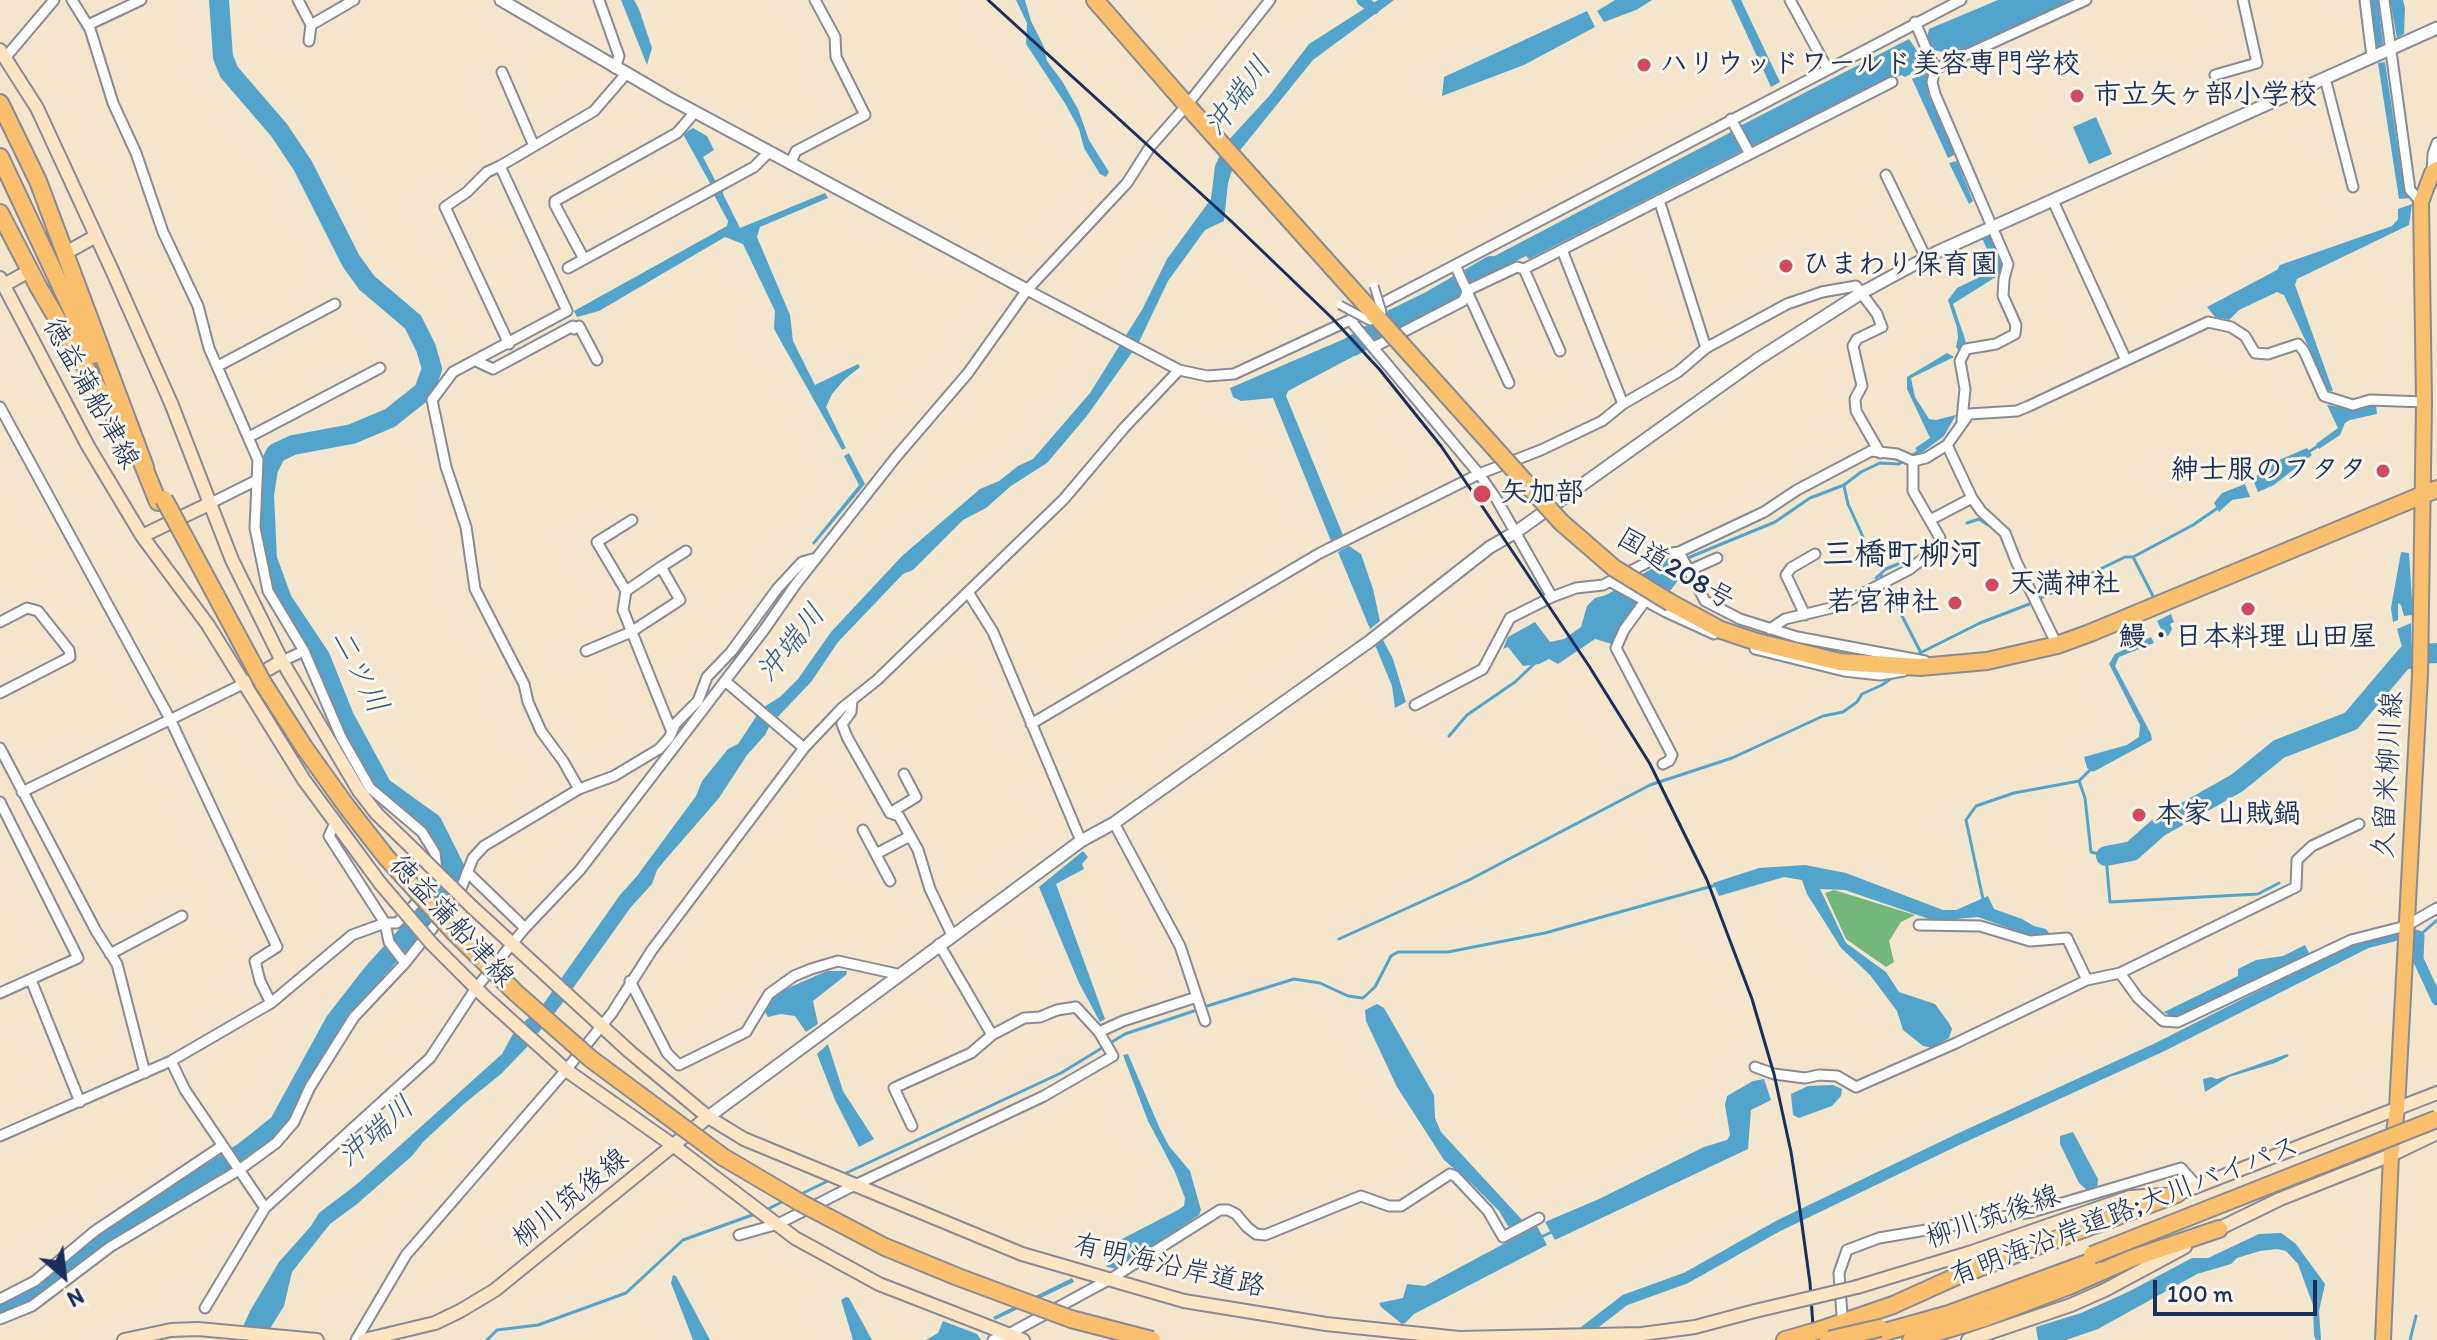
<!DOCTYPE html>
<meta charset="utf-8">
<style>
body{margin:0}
#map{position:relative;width:2437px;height:1340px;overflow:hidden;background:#f4e6cd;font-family:Itim,sans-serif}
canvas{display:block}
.north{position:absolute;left:24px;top:1236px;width:80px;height:80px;-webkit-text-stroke:6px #fbf7ec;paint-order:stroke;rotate:152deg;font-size:22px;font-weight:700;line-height:32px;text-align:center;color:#1b2f5e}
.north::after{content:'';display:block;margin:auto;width:28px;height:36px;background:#1b2f5e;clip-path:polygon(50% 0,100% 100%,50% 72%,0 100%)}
.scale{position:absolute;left:2153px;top:1280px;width:164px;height:36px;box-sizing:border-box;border:4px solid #1b2f5e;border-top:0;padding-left:10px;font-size:24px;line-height:28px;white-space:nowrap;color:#1b2f5e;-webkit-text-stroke:6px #fbf7ec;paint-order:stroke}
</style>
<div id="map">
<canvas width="2437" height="1340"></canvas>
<div class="north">N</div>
<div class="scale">100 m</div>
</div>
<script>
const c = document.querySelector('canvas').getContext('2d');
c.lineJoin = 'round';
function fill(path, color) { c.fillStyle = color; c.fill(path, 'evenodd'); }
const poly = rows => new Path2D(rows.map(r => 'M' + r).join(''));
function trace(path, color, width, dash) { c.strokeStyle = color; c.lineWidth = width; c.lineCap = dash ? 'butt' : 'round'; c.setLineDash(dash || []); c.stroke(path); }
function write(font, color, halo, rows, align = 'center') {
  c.font = font + ' Itim,"Klee One",sans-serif'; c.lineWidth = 6; c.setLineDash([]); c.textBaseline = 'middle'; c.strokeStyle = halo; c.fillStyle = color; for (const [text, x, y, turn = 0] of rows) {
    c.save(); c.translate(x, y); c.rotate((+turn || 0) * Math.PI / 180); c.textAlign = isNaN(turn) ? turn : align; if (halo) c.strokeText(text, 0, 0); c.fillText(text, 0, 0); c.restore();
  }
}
fill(poly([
 [1834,890,1915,915,1901,922,1889,941,1894,962,1886,967,1846,939,1825,893]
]), '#73b77b');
fill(poly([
 [621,0,634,0,639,9,652,48,647,65],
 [1016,0,1025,0,1031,21,1044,47,1047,61,1062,81,1078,109,1089,140,1109,172,1106,177,1100,174,1084,148,1079,129,1066,105,1026,44,1027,23],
 [1378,0,1394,0,1313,60,1237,154,1228,183,1224,221,1205,230,1168,281,1138,344,1086,417,1047,463,1011,486,986,508,963,520,913,570,903,574,838,642,811,682,770,725,765,735,747,755,719,798,666,859,657,870,652,884,631,907,561,1005,526,1048,501,1074,465,1103,423,1142,412,1156,357,1204,330,1224,292,1272,284,1306,263,1340,237,1340,250,1311,279,1262,311,1226,319,1213,357,1184,502,1054,514,1032,544,1003,620,895,637,876,696,796,702,781,728,749,738,744,761,709,780,697,798,679,831,632,902,556,980,489,999,481,1018,466,1033,459,1090,393,1143,308,1167,259,1211,199,1215,166,1225,144,1270,95,1309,44],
 [1615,0,1652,0,1636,10,1604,22,1597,11],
 [1731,0,1741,0,1780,82,1771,87],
 [1998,0,2071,0,1965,52,1955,52,1952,48,1943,52,1934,50,1927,37,1929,29],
 [2371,0,2378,0,2383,44,2376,48],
 [2390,0,2403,0,2405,8,2404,34,2397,38],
 [1587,11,1595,27,1524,65,1442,96,1444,77],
 [1909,39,1927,66,1905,77,1901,75,1752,146,1740,126],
 [2385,62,2404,189,2410,198,2399,199,2378,63],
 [1928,71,1933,96,1956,154,1948,158,1912,79],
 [2096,117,2112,154,2089,164,2073,127],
 [693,128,707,136,714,150,703,157,716,182,711,185,683,134],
 [1731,132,1742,151,1529,259,1526,256,1474,282,1469,281,1464,272],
 [1957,161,1973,201,1969,204,1949,163],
 [723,189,723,194,740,228,825,193,828,198,760,227,757,237,790,315,793,341,815,385,858,364,860,367,844,380,832,394,826,407,846,448,842,450,774,329,775,311,743,244,725,237,599,311,577,317,574,311,727,226,728,221,714,195],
 [2412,204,2409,225,2297,279,2295,285,2333,391,2324,390,2308,346,2284,295,2277,292,2239,310,2229,320,2215,317,2207,307,2277,270,2280,265,2392,226,2398,219,2398,209],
 [1989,234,2003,265,2002,273,1953,304,1966,342,1959,351,1956,347,1958,338,1957,328,1948,300,1957,288,1992,271,1995,267,1982,238],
 [1455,278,1461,288,1460,297,1401,328,1385,312],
 [1367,325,1379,339,1356,355,1288,391,1286,396,1343,535,1331,541,1273,398,1241,401,1233,397,1230,388,1344,339],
 [1947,353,1954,357,1911,378,1915,397,1929,419,1936,420,1956,415,1944,436,1920,454,1915,448,1930,438,1907,389,1907,377],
 [2327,405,2345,408,2376,405,2377,414,2350,420,2345,423,2340,435,2319,449,2316,444,2338,428],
 [2307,448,2312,455,2274,485,2258,492,2253,480,2265,466],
 [849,453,865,484,814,545,812,543,859,485,844,456],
 [2245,484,2250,497,2232,500,2219,512,2214,503,2222,493],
 [1349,546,1361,554,1373,589,1380,621,1370,629,1338,552],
 [2401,552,2409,553,2413,615,2404,616,2401,605,2398,603,2398,620,2393,622,2391,608],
 [1667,560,1672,562,1679,579,1671,590,1632,610,1621,625,1612,644,1595,639,1558,664,1549,659,1539,664,1523,666,1508,647,1503,649,1508,637,1535,622,1550,642,1564,639,1581,627,1587,606,1595,598,1606,595],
 [2171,614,2174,622,2170,624,2172,629,2169,635,2161,639,2158,634,2161,629,2157,621],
 [2411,623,2412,669,2402,668,2374,702,2364,695,2402,647,2397,629],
 [2151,637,2154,643,2119,657,2115,666,2151,734,2152,740,2093,772,2087,768,2084,757,2127,745,2139,737,2140,725,2109,664,2115,654],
 [1383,640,1393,659,1406,702,1395,708,1392,686,1375,645],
 [1083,851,1088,857,1082,864,1084,869,1056,884,1105,1019,1100,1022,1079,983,1039,887],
 [1805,865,1846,873,1943,910,1956,910,1988,896,1994,909,2022,919,2034,926,2046,929,2049,933,2031,936,1978,917,1935,921,1845,890,1820,889,1846,943,1886,972,1899,992,1935,1004,1949,1023,1952,1029,1949,1038,1932,1048,1923,1046,1903,1030,1897,1011,1870,975,1841,948,1807,894,1802,880,1784,877,1719,896,1713,883,1759,868],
 [2305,945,2309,953,2181,1017,2173,1018,2164,1012,2238,976,2238,969,2256,960,2283,956],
 [827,971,847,971,846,975,813,1001,818,1024,806,1032,795,1016,781,1014,768,1017,765,1012,772,995],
 [1377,1004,1384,1008,1434,1095,1435,1118,1441,1132,1525,1223,1515,1227,1508,1226,1499,1211,1472,1184,1444,1160,1397,1087,1366,1021,1365,1010],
 [828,1044,843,1091,874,1139,859,1147,835,1100,817,1054],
 [1128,1054,1160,1129,1169,1146,1190,1171,1201,1210,1199,1215,1140,1255,1136,1261,1122,1270,1107,1267,1103,1255,1120,1240,1178,1210,1184,1206,1185,1198,1175,1172,1148,1121,1123,1055],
 [2287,1054,2289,1056,2275,1063,2229,1077,2205,1092,2203,1079,2211,1077,2217,1079],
 [1764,1079,1771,1100,1751,1110,1748,1149,1555,1240,1545,1222,1599,1199,1704,1147,1727,1140,1730,1135,1725,1105,1727,1096,1753,1081],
 [1833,1085,1842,1089,1841,1096,1832,1106,1799,1118,1793,1115,1791,1094,1808,1086],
 [2073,1132,2098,1179,2097,1189,2088,1191,2079,1183,2060,1144,2060,1136],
 [1537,1226,1547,1245,1414,1314,1405,1323,1402,1324,1381,1307,1379,1303,1403,1298,1407,1284,1425,1286],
 [2281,1233,2296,1244,2325,1284,2319,1311,2321,1340,2316,1340,2314,1335,2313,1305,2298,1264,2286,1251,2277,1249,2260,1251,2237,1258,2231,1264,2197,1274,2098,1329,2066,1340,2038,1340,2036,1327,2081,1313,2128,1292,2192,1258,2208,1258,2259,1234],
 [673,1275,676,1276,710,1340,693,1340,671,1283],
 [1072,1278,1074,1282,995,1320,993,1317],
 [846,1297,849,1298,872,1340,853,1340,842,1303,841,1300],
 [943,1321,977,1334,981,1340,926,1340,938,1333]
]), '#53a4cd');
trace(poly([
 [2307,453,2321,444],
 [1844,486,1848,504,1874,561,1886,569,1898,564],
 [1967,523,1979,519,1988,525],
 [1690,557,1775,522,1810,498,1844,485,1861,472,1880,463,1899,464,1919,451],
 [2133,557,2155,600],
 [1881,575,1920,651],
 [1876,578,1886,569],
 [2039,599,2125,557,2133,557,2193,525,2219,507],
 [1916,655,1980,623,2032,603],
 [1449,736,1467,715,1515,682,1534,664],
 [2092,768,2079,781,2085,798,2091,852,2106,856,2110,902,2258,894,2279,883],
 [1983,899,1966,820,1976,806,2014,793,2079,781],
 [2419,936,2437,920],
 [1339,939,1469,880,1650,785,1732,758,1823,716,1843,712,1857,702,1862,694,1882,685,1896,675],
 [1204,1007,1294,979,1320,983,1348,996,1363,998,1375,987,1391,956,1398,952,1448,952,1545,933,1716,885],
 [842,1175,1061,1073,1125,1034,1197,1010],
 [799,1195,832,1179],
 [766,1210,784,1201],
 [1539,1238,1554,1231],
 [487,1340,497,1330,538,1325,626,1293,683,1240,755,1214],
 [2410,1340,2416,1316]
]), '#53a4cd', 3);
trace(poly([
 [1362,0,1374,9],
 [2411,934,2419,936,2418,959,2437,1000],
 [1577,1337,1625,1300,1686,1278,1778,1226,1961,1138,2160,1047,2366,943,2394,936]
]), '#53a4cd', 11);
trace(poly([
 [1353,346,1491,266],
 [2106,856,2132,851,2159,827,2237,783,2279,749,2351,721,2407,655,2437,653],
 [0,1310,24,1302,89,1251,244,1152,279,1124,335,1022,374,972,439,900,454,867,432,823,382,787,344,717,320,657,282,600,267,559,264,495,268,469,276,453,293,445,352,434,390,418,424,391,432,369,426,348,413,322,367,283,351,261,303,166,279,130,229,72,223,57,219,0]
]), '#53a4cd', 20);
const minor = poly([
 [298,0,311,25],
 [599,0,619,56,615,68],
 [1790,0,1827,68],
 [2365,0,2372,57],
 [2384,0,2410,190,2421,202],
 [1915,22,1935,69,1932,82,1935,94,2008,264,2004,279,2003,296,2016,325,2015,334,1996,344,1966,349,1960,361,1965,389,1962,420],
 [88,25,141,0],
 [309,41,311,25,354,0],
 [5,58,54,0],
 [1935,69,2086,0],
 [502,72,534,146],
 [2215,75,2257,63,2243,0],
 [2325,78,2353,187],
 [1731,119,1750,154],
 [790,164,796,151,865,115,836,57,835,37,815,0],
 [500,166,487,172,467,192,445,207,509,344],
 [2432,173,2433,154,2437,143],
 [1886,175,1926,258],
 [1659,200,1706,348],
 [2053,201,2126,360],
 [1562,250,1623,404],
 [584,259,555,205,555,201,677,133,695,112],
 [1455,265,1509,383],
 [568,268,754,167,769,152],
 [1524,269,1560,351],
 [1027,290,1179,370,1207,376,1234,374,1350,320,1961,0],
 [1350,320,1479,474,1497,500,1552,597],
 [1374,347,1463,301,1468,290,1517,267,1524,269,1892,82],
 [476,361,493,369,573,326,574,329,579,326,597,360],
 [218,366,335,304],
 [0,407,170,719,277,947,255,961,260,981,271,1003,352,935,385,923,397,923,438,880,435,853,422,832,370,788,341,737,304,651,268,591,255,528,258,460,209,348,198,306,163,232,136,153,113,103,90,29,72,0],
 [249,437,380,368],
 [1947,445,1972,498,1981,511,2005,533,2016,561,2057,645],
 [209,504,257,480],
 [632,520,597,542,626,591,623,610,672,732],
 [1930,520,1972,498],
 [1679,552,1705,601,1740,619,1797,637,1925,661],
 [661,567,686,551],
 [1690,570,1717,558],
 [1611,582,1666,612,1714,634],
 [968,592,993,632,1081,841],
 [1645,601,1624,630,1616,648,1672,755,1669,761,1663,764],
 [1805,615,1786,575,1791,568,1815,554],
 [0,622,27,608,38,611,69,650,70,657,0,693],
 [1770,629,1785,619,1831,608,1852,599,1910,569,1939,546,1940,538,1913,491,1913,461],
 [1755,649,1844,671,1880,675,1904,671],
 [586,651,631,632,680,600,661,567,626,591],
 [282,661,304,651],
 [725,681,804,748],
 [852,700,851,712,842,724,847,737,890,813,899,816,918,850,930,889,952,935],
 [1415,705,1483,669,1510,618,1552,597,1576,588,1603,585,1664,554,1679,552,1764,512,1797,490,1871,451,1897,454,1913,461,1926,458,1947,445,1969,414,2017,411,2029,406,2208,322,2231,327,2245,336,2255,353,2268,354,2298,344,2304,351,2324,396,2353,405,2370,400,2424,402],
 [1031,724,1320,553,1479,474,1541,450,1602,421,1623,404,1678,372,1706,348,1787,304,1822,292,1856,286,1877,314,1882,327,1857,339,1853,346,1862,386,1855,399,1856,411,1880,453],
 [0,748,96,931,117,964,145,1073],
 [579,789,563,761,541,731,528,702,524,684,475,589,466,527,446,467,432,400,453,372,567,311,500,166,594,111,626,74],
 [22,792,243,684],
 [0,802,78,958,0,993],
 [890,813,916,797,904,774],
 [336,821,329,836,385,923,389,942,405,963],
 [1114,823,1180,946,1205,1021],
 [863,830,890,881],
 [876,854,910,836],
 [467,872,525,928],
 [1919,925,1980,926,2030,941,2067,938,2087,980],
 [110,954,182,916],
 [2120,973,2138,998,2163,1021,2178,1022,2351,940,2406,926,2437,908],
 [31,980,80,1102],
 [630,981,667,1053,679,1065,746,1032,769,994,794,976,811,969,838,961,897,974],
 [1099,1032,1123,1021,1197,997],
 [171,1061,185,1090,265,1208],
 [1755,1067,1774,1074,1805,1078,1819,1075,1837,1076,1856,1087,1956,1043,2087,980,2120,973,2296,887,2297,860,2312,846,2359,824],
 [912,1126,894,1088,971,1053,992,1035],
 [0,1136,171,1061,271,1003],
 [739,1235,778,1224,853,1186,1044,1096,1113,1056,1099,1032,1076,1007,1057,1010,1040,1017,1024,1018,992,1035,939,944],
 [0,1299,35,1281,95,1231,222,1146],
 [205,1308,265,1208,430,1058,476,988,525,928,580,870,764,630,796,584,896,457,968,373,1027,290,1127,183,1150,147,1187,105,1270,0],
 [1842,1315,1839,1273,1847,1250,1879,1238,2032,1212,2181,1168,2197,1186],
 [0,1319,32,1306,110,1247,239,1170,276,1143,294,1122,310,1087,354,1017,405,963,458,896,473,858,484,846,579,789,614,776,659,749,669,738,676,723,698,701,707,677,731,652,777,589,802,562,816,558],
 [356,1340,406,1255,566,1070,612,1013,652,950,804,748,842,708,877,680,1064,499,1124,428,1179,370],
 [993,1340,1007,1335,1112,1278,1220,1210,1228,1210,1236,1214,1247,1227,1256,1234,1265,1235,1361,1196,1389,1206,1401,1206,1450,1174,1455,1176,1488,1211,1503,1237,1539,1218]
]);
const tertiary = poly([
 [501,0,669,98,1027,290],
 [708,1117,1081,841,1114,823,1370,641,1490,547,1516,532,1758,359,1863,292,1937,252,2437,28]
]);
const secondary = poly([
 [0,50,37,108,111,268,171,403,232,560,282,661,359,791,377,814,409,845],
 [71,250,96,236],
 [0,278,88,446,142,536,208,625,304,780,380,883],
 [4,285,22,275],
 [142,536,209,504],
 [253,678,282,661],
 [471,906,630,1052,708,1117,744,1139,1022,1254,1184,1301,1326,1324,1459,1338,1642,1334,1695,1327,1755,1311],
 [432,944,486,998,566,1070,674,1146,795,1238,879,1284,1023,1340],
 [2212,1232,2280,1199,2391,1155,2437,1133],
 [1857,1287,1972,1252,2130,1197,2177,1194,2437,1093],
 [124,1340,171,1330,198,1329,317,1340],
 [364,1340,435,1323,460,1311,495,1290,708,1117],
 [1968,1340,2071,1305,2105,1290,2185,1247]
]);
const primary = poly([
 [2383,1340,2391,1155,2397,1109,2420,675,2424,402,2421,202,2432,173,2437,169]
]);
const trunk = poly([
 [1095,0,1191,110],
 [1671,603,1721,630,1757,642,1840,662,1920,667,1987,661,2057,645,2090,633,2437,489]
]);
const motorway = poly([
 [0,103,38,181,145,467],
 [0,157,93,355],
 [0,213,39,288,123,431],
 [141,460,158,502],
 [1820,1330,1893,1305,1955,1277,2177,1194],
 [1867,1337,1949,1314,2093,1261],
 [1785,1340,1806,1334],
 [1911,1340,1985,1318,2069,1286,2130,1259,2219,1229]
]);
trace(minor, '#888a96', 13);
trace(tertiary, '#888a96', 15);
trace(secondary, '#888a96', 16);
trace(primary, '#888a96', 18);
trace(trunk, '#888a96', 20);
trace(motorway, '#888a96', 20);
trace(minor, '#fff', 9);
trace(tertiary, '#fff', 11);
trace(secondary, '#fde5c4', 12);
trace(primary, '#f9bf6c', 14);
trace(trunk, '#f9bf6c', 16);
trace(motorway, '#f9bf6c', 16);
trace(poly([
 [988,0,1231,221,1332,318,1380,370,1441,446,1480,503,1589,666,1650,764,1707,880,1752,999,1774,1074,1791,1152,1799,1203,1810,1283,1814,1340]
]), '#1b2f5e', 3);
const pedestrianBridge = poly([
 [1340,305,1370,321,1378,318,1382,312,1374,286]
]);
const secondaryBridge = poly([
 [409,845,471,906],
 [380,883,432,944],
 [1755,1311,1857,1287]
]);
const trunkBridge = poly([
 [1191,110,1561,522,1614,568,1671,603]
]);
const motorwayBridge = poly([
 [164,499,263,683,304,747,347,807,386,857,453,931,516,993,591,1059,723,1157,801,1203,885,1247,958,1277,1071,1319,1152,1340],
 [2092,1255,2437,1119],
 [1806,1334,1820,1330],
 [1828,1340,1880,1328]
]);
trace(pedestrianBridge, '#888a96', 11, []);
trace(secondaryBridge, '#888a96', 16, []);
trace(trunkBridge, '#888a96', 20, []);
trace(motorwayBridge, '#888a96', 20, []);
trace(pedestrianBridge, '#fff', 7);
trace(secondaryBridge, '#fde5c4', 12);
trace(trunkBridge, '#f9bf6c', 16);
trace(motorwayBridge, '#f9bf6c', 16);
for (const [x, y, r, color] of [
 [1644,65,8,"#d1495b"],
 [2077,96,8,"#d1495b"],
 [1786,266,8,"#d1495b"],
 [2383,471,8,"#d1495b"],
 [1482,494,10,"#d1495b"],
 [1992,585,8,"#d1495b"],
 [1955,603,8,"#d1495b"],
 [2248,609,8,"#d1495b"],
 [2139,815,8,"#d1495b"]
]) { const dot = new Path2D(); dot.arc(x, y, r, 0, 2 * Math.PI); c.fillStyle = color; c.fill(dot); trace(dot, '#fbf7ec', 3); }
write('bold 28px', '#1b2f5e', '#fbf7ec', [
 ["ハリウッドワールド美容専門学校",1660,65],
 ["市立矢ヶ部小学校",2093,96],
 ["ひまわり保育園",1802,266],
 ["紳士服のフタタ",2367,471,"right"],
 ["矢加部",1500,494],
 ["天満神社",2008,585],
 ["若宮神社",1939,603,"right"],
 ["鰻・日本料理 山田屋",2248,638,"center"],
 ["本家 山賊鍋",2155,815]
], 'left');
write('28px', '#1b2f5e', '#fbf7ec', [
 ["徳益蒲船津線",90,394,61],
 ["国道208号",1675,570,31],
 ["久留米柳川線",2389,775,-87],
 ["徳益蒲船津線",451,922,47],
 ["柳川筑後線",571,1199,-39],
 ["有明海沿岸道路;大川バイパス",2125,1212,-21],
 ["柳川筑後線",1993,1218,-19],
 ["有明海沿岸道路",1169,1267,13]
]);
write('italic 30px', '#2f5885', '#fbf7ec', [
 ["沖端川",1239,97,-53],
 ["沖端川",792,644,-51],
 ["二ツ川",358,672,63],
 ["沖端川",377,1133,-41]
]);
write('bold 32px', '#1b2f5e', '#fbf7ec', [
 ["三橋町柳河",1902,556]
]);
</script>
